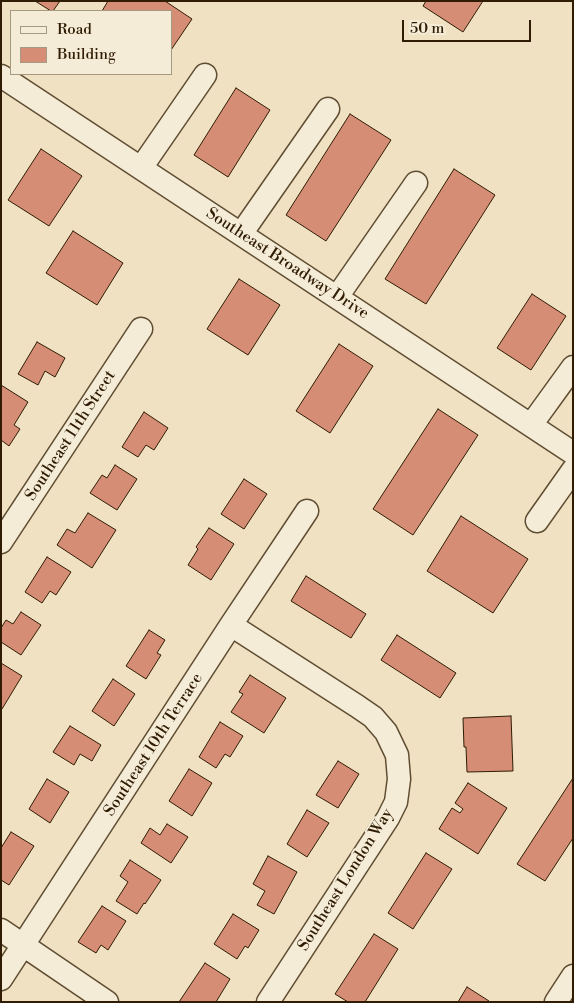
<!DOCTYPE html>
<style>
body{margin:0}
#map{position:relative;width:574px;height:1003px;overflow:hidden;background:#f0e1c3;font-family:"Libre Bodoni",serif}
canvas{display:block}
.frame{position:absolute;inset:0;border:2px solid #2f1c02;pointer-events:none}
.legend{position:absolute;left:10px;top:10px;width:162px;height:65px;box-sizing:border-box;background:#f5ecd8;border:1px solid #a69982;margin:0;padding:6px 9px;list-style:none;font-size:15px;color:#2f1c02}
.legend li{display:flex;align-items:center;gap:10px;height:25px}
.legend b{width:25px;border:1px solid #a69982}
.scale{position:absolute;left:402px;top:20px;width:129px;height:22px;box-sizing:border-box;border:2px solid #2f1c02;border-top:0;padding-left:6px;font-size:15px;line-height:18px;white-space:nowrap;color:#2f1c02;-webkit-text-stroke:4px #f5ecd8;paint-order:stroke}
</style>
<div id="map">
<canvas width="574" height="1003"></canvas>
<div class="frame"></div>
<ul class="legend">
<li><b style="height:6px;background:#f5ecd8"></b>Road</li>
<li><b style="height:14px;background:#d58d76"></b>Building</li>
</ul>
<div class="scale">50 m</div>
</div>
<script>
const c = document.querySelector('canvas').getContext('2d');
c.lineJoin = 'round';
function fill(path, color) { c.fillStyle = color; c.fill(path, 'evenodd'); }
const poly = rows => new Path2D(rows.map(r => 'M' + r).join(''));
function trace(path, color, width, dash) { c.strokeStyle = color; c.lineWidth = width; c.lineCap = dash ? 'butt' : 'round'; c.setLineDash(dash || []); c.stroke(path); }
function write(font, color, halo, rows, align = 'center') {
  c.font = font + ' "Libre Bodoni",serif'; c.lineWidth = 4; c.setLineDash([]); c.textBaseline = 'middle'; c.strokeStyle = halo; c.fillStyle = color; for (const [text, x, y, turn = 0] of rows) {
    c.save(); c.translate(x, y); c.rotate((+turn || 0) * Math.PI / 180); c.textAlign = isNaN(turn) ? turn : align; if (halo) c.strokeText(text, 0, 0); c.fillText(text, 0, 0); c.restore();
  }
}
const building = poly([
 [35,1,60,1,53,11,51,11,35,1],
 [108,1,165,1,192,19,171,50,171,11,102,11,108,1],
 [426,1,483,1,463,32,423,6,426,1],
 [236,88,270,110,228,177,194,155,236,88],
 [350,114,391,140,326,241,286,215,350,114],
 [41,149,82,176,49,226,8,200,41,149],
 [454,169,495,195,426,304,385,279,454,169],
 [73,231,123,263,97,305,46,273,73,231],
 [239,279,280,305,248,355,207,329,239,279],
 [532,294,566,316,531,370,497,348,532,294],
 [37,342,65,358,55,377,45,371,38,385,18,374,37,342],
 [339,344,373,366,330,433,296,411,339,344],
 [1,385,28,402,14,425,20,429,9,446,1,440,1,385],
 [438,409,478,435,413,535,373,509,438,409],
 [144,412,168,428,154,450,146,445,138,457,122,447,144,412],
 [115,465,137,479,117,510,90,493,102,475,107,478,115,465],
 [244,479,267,494,244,529,221,514,244,479],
 [88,513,116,530,92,568,57,545,67,529,75,533,88,513],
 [461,516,528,559,493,613,427,571,461,516],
 [209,528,234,544,211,580,188,565,198,549,196,547,209,528],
 [47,557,71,572,56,595,50,591,42,603,25,592,47,557],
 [306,576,366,614,351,638,291,601,306,576],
 [21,612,41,625,21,655,1,642,1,628,6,620,13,624,21,612],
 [149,630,165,640,157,653,161,655,146,679,126,666,149,630],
 [397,635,456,673,440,698,381,660,397,635],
 [1,663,22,676,2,709,1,709,1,663],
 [250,675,286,698,264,733,231,712,243,694,239,692,250,675],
 [113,679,135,694,114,726,92,711,113,679],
 [511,716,513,771,467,772,466,747,464,747,463,718,511,716],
 [220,722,243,736,230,757,225,754,216,768,199,757,220,722],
 [70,726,101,745,92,761,80,754,74,765,53,752,70,726],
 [338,761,359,774,338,808,316,795,338,761],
 [189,769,212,783,192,816,169,801,189,769],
 [573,778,573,838,545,881,517,864,573,778],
 [47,779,69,792,50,823,29,809,47,779],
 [468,783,507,808,478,854,439,829,452,808,460,813,463,809,455,803,468,783],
 [307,810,329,823,307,857,287,844,307,810],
 [167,824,188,837,171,863,141,843,150,828,160,835,167,824],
 [11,832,34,846,9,885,1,880,1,848,11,832],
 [426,853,452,869,413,929,388,913,426,853],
 [268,856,297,872,274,914,257,905,265,891,253,884,268,856],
 [130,860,161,880,145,904,144,903,137,914,116,901,128,882,120,876,130,860],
 [102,906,126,921,108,950,101,945,96,953,78,942,102,906],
 [233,914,259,930,248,948,245,946,237,959,214,944,233,914],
 [374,934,398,949,365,1002,348,1002,335,994,374,934],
 [205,963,230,979,216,1002,179,1002,205,963],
 [467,987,489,1001,489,1002,458,1002,467,987]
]);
fill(building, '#d58d76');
trace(building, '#2f1c02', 1);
const minor = poly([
 [1,76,573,453],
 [141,168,205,75],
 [241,234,328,109],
 [337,297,416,183],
 [531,425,573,367],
 [537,521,573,470],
 [1,542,141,329],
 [231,625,357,706,373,717,386,732,397,755,399,779,396,802,388,818,268,1002],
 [1,930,107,1002],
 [1,979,231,625,307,511],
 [556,1002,573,976]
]);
trace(minor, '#5f4d32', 25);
trace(minor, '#f5ecd8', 22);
write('16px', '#2f1c02', '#f5ecd8', [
 ["Southeast Broadway Drive",287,264,33],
 ["Southeast 11th Street",71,436,-57],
 ["Southeast 10th Terrace",154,745,-57],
 ["Southeast London Way",346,880,-58]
]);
</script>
